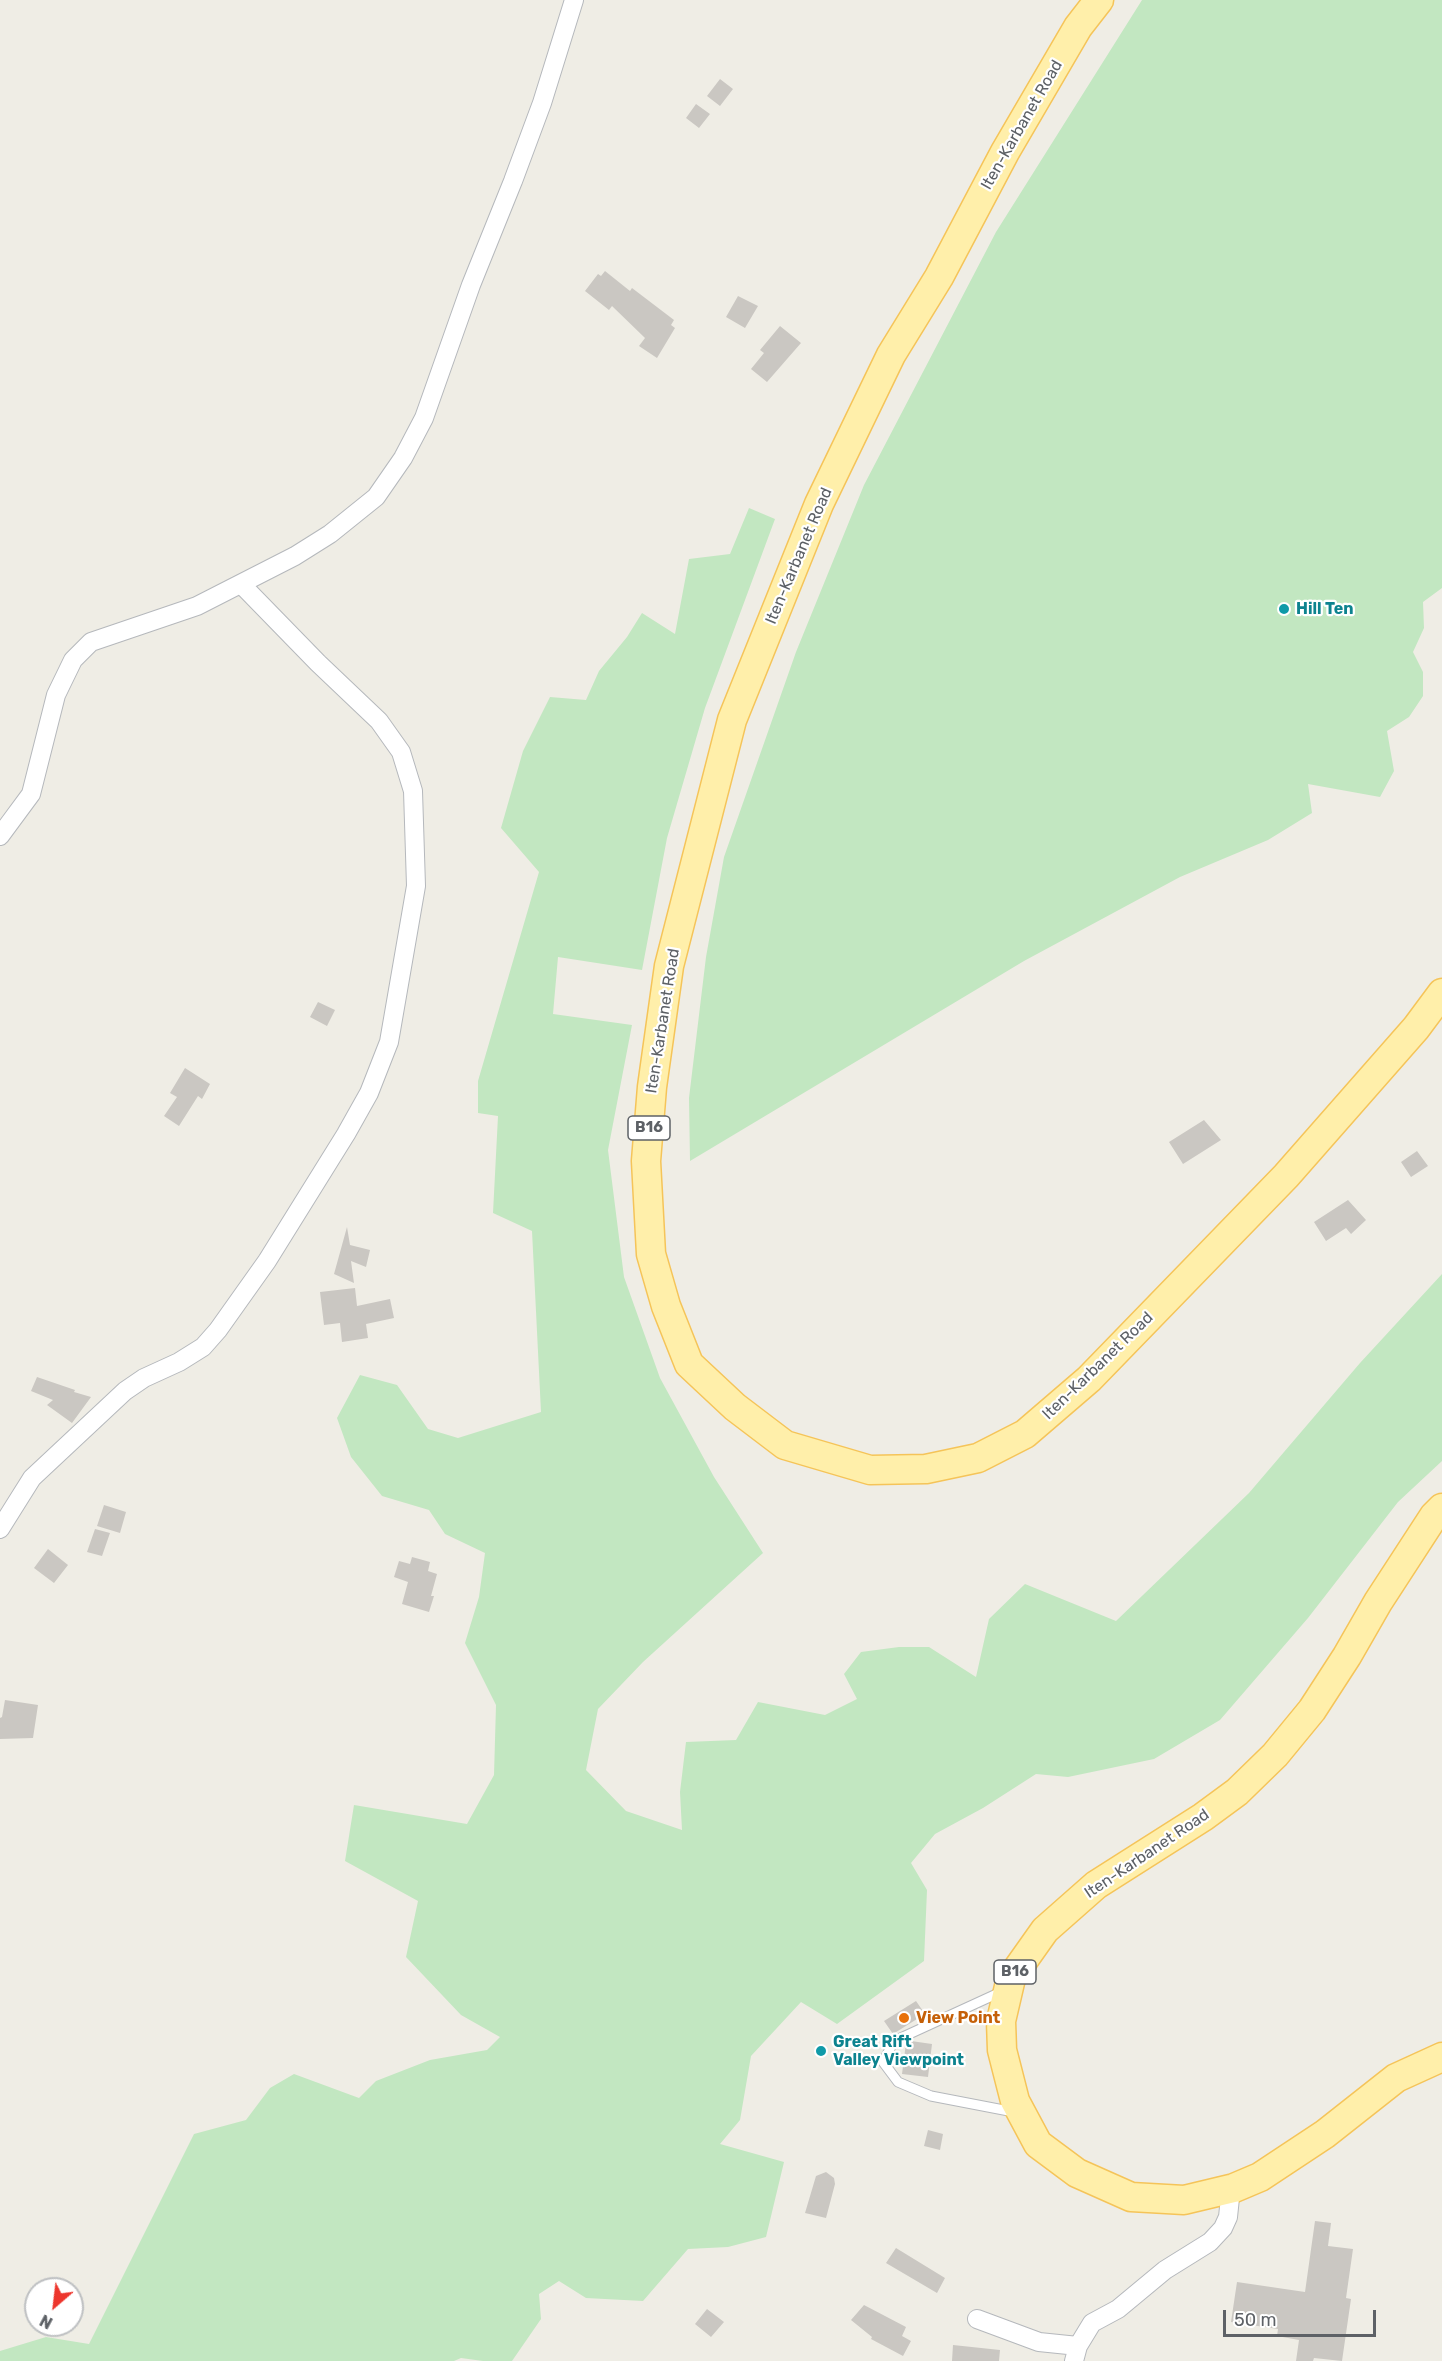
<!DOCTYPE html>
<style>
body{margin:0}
#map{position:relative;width:1442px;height:2361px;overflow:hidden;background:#efede5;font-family:Rubik,sans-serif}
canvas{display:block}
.north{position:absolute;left:24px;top:2277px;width:60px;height:60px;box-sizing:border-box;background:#fff;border:2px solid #bec0c2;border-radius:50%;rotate:208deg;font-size:16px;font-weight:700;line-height:24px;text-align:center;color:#5d6166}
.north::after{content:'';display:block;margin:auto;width:21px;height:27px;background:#ed362d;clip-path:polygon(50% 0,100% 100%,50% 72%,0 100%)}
.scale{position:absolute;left:1223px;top:2310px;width:153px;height:27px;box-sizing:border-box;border:3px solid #5d6166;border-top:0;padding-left:8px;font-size:18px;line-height:21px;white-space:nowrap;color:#5d6166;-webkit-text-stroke:4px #fff;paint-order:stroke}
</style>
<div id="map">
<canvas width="1442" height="2361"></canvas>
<div class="north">N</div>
<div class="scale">50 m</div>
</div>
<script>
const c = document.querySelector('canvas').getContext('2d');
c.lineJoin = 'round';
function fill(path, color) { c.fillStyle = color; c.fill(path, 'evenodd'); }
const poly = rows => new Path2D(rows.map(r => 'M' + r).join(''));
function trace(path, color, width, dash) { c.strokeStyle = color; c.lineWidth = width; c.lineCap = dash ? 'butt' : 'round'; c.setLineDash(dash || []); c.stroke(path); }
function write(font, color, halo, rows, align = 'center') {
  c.font = font + ' Rubik,sans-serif'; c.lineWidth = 4.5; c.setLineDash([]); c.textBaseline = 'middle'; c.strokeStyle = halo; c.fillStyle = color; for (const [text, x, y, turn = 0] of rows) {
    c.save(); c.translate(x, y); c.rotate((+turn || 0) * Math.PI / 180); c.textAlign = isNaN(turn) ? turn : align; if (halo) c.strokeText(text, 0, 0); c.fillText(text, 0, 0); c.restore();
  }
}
fill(poly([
 [1142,0,1442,0,1442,588,1423,602,1424,628,1413,652,1423,672,1423,696,1409,717,1387,731,1394,771,1380,797,1308,784,1312,813,1268,840,1180,877,1024,961,690,1161,689,1098,706,957,724,857,796,652,864,485,996,232],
 [749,508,775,519,705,708,667,838,642,970,558,957,553,1014,632,1025,608,1150,624,1277,660,1378,714,1477,763,1553,643,1662,598,1709,586,1770,626,1811,682,1830,680,1792,686,1742,736,1740,758,1702,825,1715,857,1699,844,1674,861,1652,899,1647,929,1647,976,1677,989,1619,1025,1584,1116,1621,1249,1493,1360,1363,1442,1274,1442,1461,1398,1502,1308,1618,1220,1720,1154,1759,1068,1777,1036,1774,983,1808,935,1834,911,1863,927,1890,924,1961,837,2024,801,2002,751,2056,740,2120,720,2144,784,2162,766,2237,728,2247,688,2249,643,2301,586,2298,559,2281,539,2294,541,2319,512,2361,483,2361,461,2358,454,2361,0,2361,0,2351,46,2337,89,2344,194,2134,246,2120,270,2088,294,2074,359,2098,376,2081,430,2060,487,2050,500,2037,461,2015,406,1957,418,1901,345,1861,354,1805,467,1824,494,1775,496,1705,465,1643,479,1597,485,1553,445,1534,429,1510,382,1496,351,1457,337,1418,360,1375,397,1385,428,1429,458,1438,541,1412,532,1231,493,1213,498,1116,478,1113,478,1081,539,872,501,828,523,751,550,697,586,700,599,671,627,637,642,613,675,634,689,559,730,554]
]), '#c2e7c1');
fill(poly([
 [720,79,733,89,720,106,707,96],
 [696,104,710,114,699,128,686,118],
 [605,271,630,291,632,288,674,320,671,325,675,328,657,358,639,346,645,338,612,306,609,310,585,291,598,274,601,276],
 [738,296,758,306,745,328,726,317],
 [780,326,801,343,767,382,751,369,764,353,760,350],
 [318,1002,335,1010,327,1026,310,1017],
 [185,1068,210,1084,202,1099,198,1096,179,1126,164,1116,177,1097,170,1093],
 [1204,1120,1221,1140,1183,1164,1169,1142],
 [1417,1151,1428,1166,1411,1177,1401,1162],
 [1348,1200,1366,1220,1351,1234,1346,1228,1326,1241,1314,1222],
 [347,1227,350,1245,370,1250,366,1267,351,1261,354,1283,334,1274],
 [355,1288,357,1306,390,1299,394,1318,366,1324,368,1338,342,1342,340,1323,324,1325,320,1292],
 [37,1377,75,1390,74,1392,91,1397,72,1423,47,1405,53,1400,31,1391],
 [104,1505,126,1512,120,1533,97,1526],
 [95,1529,110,1533,102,1556,87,1552],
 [48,1549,68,1565,54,1583,34,1568],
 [412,1557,430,1562,428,1571,437,1574,431,1596,434,1596,429,1612,402,1604,408,1582,394,1577,399,1561,410,1564],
 [5,1700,38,1705,33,1738,0,1739,0,1718,2,1717],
 [916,2001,925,2014,893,2034,884,2021],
 [911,2041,932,2044,928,2077,902,2074,906,2043],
 [928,2130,943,2134,940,2150,924,2146],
 [826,2172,834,2178,835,2184,826,2218,805,2213,816,2176],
 [1315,2221,1331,2223,1328,2246,1353,2249,1346,2298,1351,2299,1342,2361,1314,2358,1313,2361,1296,2361,1299,2340,1277,2336,1278,2329,1231,2322,1237,2282,1305,2292],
 [896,2248,945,2278,937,2293,886,2263],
 [864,2305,906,2327,902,2336,911,2341,903,2356,871,2339,872,2337,851,2320],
 [707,2309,724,2322,711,2337,695,2324],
 [953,2345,1000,2350,999,2361,952,2361]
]), '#cac7c2');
const service = poly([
 [1003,1991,894,2041,883,2062,898,2082,931,2096,1014,2112]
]);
const minor = poly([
 [0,836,31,794,56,695,73,660,91,642,197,606,295,556,330,534,376,497,403,458,424,418,471,285,513,181,542,103,574,0],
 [0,1529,32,1478,125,1391,144,1378,179,1362,203,1347,218,1330,267,1261,346,1134,369,1093,389,1042,416,886,413,791,401,752,379,721,318,663,241,584],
 [977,2319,1039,2342,1078,2346],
 [1074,2361,1078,2346,1092,2323,1118,2309,1165,2270,1210,2242,1223,2228,1228,2217,1231,2188]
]);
const primary = poly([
 [1099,0,1078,27,1005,152,939,277,891,355,819,504,732,720,669,966,652,1087,646,1161,651,1254,666,1306,689,1364,735,1407,785,1445,870,1470,926,1469,978,1458,1025,1434,1089,1379,1286,1176,1416,1028,1442,993],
 [1442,1508,1434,1516,1378,1602,1347,1656,1312,1710,1275,1755,1237,1792,1203,1817,1096,1885,1045,1930,1011,1978,1001,2021,1002,2050,1015,2101,1038,2144,1077,2173,1131,2197,1184,2200,1234,2188,1260,2177,1325,2134,1396,2078,1442,2057]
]);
trace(service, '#b5b8bc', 11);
trace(minor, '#b5b8bc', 20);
trace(primary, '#f5c459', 31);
trace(service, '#fff', 9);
trace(minor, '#fff', 18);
trace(primary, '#ffefaa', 28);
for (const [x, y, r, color] of [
 [1284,609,6,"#0f9aa8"],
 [904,2018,6,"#e8710a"],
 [821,2051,6,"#0f9aa8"]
]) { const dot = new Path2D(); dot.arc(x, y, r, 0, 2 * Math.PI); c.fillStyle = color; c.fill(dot); trace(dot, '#fff', 2); }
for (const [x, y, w] of [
 [649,1128,42],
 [1015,1972,42]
]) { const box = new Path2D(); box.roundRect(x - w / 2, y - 12, w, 24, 4.5); c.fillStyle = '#fff'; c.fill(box); trace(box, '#5d6166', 1.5); }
write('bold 15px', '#5d6166', null, [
 ["B16",649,1128],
 ["B16",1015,1972]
]);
write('16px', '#5d6166', '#fff', [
 ["Iten-Karbanet Road",1022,125,-60],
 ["Iten-Karbanet Road",799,556,-67],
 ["Iten-Karbanet Road",663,1021,-81],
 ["Iten-Karbanet Road",1098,1366,-44],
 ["Iten-Karbanet Road",1147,1854,-34]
]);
write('bold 16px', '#0d838f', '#fff', [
 ["Hill Ten",1296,609],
 ["Great Rift",833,2042],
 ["Valley Viewpoint",833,2060]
], 'left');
write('bold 16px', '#c56008', '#fff', [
 ["View Point",916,2018]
], 'left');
</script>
